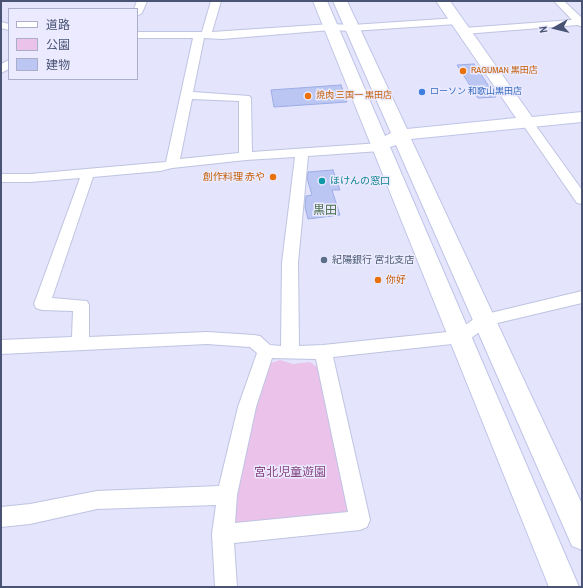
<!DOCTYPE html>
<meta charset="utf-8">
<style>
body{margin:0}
#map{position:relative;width:583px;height:588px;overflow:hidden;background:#e4e4fc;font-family:"Archivo Narrow","Noto Sans JP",sans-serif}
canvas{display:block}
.frame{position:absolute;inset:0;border:2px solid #495475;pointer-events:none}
.legend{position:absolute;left:8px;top:8px;width:130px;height:72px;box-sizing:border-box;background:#ebeaff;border:1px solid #aaaec8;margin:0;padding:5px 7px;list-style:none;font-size:12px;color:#495475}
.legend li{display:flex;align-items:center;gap:8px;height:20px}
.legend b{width:20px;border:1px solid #aaaec8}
.north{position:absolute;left:535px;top:8px;width:40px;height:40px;-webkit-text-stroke:3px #ebeaff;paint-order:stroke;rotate:262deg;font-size:11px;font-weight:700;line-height:16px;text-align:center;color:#495475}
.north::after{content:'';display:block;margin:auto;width:14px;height:18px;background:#495475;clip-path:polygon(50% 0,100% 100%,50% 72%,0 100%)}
</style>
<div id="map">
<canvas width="583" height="588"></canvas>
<div class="frame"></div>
<ul class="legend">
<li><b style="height:5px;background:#fff"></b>道路</li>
<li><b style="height:11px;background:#eac2ea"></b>公園</li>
<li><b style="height:11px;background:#bbc7f2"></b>建物</li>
</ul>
<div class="north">N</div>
</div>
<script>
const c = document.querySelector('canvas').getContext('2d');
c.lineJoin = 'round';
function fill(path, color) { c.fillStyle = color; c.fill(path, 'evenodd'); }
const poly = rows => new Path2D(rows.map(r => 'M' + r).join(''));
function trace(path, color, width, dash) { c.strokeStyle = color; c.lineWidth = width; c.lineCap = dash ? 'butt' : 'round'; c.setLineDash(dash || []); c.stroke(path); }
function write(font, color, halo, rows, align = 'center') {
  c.font = font + ' "Archivo Narrow","Noto Sans JP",sans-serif'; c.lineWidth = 3; c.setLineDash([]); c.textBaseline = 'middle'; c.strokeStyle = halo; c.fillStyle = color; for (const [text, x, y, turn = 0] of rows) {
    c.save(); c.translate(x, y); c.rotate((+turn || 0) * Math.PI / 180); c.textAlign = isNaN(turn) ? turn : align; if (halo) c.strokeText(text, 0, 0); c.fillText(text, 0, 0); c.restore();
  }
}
fill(poly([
 [280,360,293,364,310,362,317,367,350,508,342,517,240,529,232,523,250,407,268,364]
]), '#eac2ea');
const building = poly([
 [474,64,496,97,478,98,457,65,474,64],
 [341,85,347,102,274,107,271,90,341,85],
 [333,170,340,190,332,190,340,215,308,219,305,207,306,196,312,195,307,178,308,172,333,170]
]);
fill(building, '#bbc7f2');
trace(building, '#9cace5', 1);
const street = poly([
 [137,1,147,1,142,13,137,16,137,9,134,9,137,1],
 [211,1,221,1,212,32,331,24,352,25,457,18,462,21,457,24,352,31,331,30,222,39,204,38,193,92,249,96,251,98,252,152,380,143,386,147,380,151,308,156,298,263,299,346,323,345,457,331,478,316,582,291,582,303,489,325,467,341,461,343,333,357,370,520,367,527,360,530,234,543,237,587,215,587,212,534,216,505,97,509,30,524,1,527,1,507,30,504,97,491,219,486,238,407,257,353,250,347,207,344,1,354,1,340,72,337,73,311,42,310,36,308,34,304,80,178,30,182,1,182,1,174,30,174,166,162,193,38,137,38,137,32,202,32,211,1],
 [192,99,239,101,239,153,180,159,192,99],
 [295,157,282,263,281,346,270,345,260,336,254,335,207,332,89,337,89,305,87,301,52,298,93,177,160,171,172,168,246,160,295,157],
 [272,358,316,359,348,512,235,523,237,495,256,407,272,358],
 [554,1,564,1,582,18,582,27,578,25,464,34,459,31,464,28,572,20,554,1],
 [1,22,9,24,9,30,1,28,1,22],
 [9,60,9,69,1,73,1,64,9,60],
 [527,118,531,119,582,190,582,204,577,203,521,122,527,118]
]);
const secondary = poly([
 [313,1,327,1,385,136,391,133,333,1,347,1,407,129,516,118,436,1,450,1,532,117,582,112,582,122,411,139,582,504,582,550,572,546,396,145,390,147,579,587,549,587,313,1]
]);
trace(street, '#bfc4e1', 2);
trace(secondary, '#bfc5e8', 2);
fill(street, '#fff');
fill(secondary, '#fff');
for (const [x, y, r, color] of [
 [463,71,4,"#e8710a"],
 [422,92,4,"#3f7fe0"],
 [308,96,4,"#e8710a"],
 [273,177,4,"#e8710a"],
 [322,181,4,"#0f9aa8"],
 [324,260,4,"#5c6f8a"],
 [378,280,4,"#e8710a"]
]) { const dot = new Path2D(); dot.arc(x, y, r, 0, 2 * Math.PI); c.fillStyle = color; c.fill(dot); trace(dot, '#ebeaff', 1.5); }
write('9px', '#c56008', '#ebeaff', [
 ["RAGUMAN 黒田店",471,71],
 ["焼肉 三国一 黒田店",316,96]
], 'left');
write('9px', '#366cbe', '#ebeaff', [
 ["ローソン 和歌山黒田店",430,92]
], 'left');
write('10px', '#c56008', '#ebeaff', [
 ["創作料理 赤や",265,177],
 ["你好",386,280,"left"]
], 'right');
write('10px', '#0d838f', '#ebeaff', [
 ["ほけんの窓口",330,181]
], 'left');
write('10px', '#4e5e75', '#ebeaff', [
 ["紀陽銀行 宮北支店",332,260]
], 'left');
write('12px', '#4c704e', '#ebeaff', [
 ["黒田",325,211]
]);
write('12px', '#874681', '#ebeaff', [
 ["宮北児童遊園",290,473]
]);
</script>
